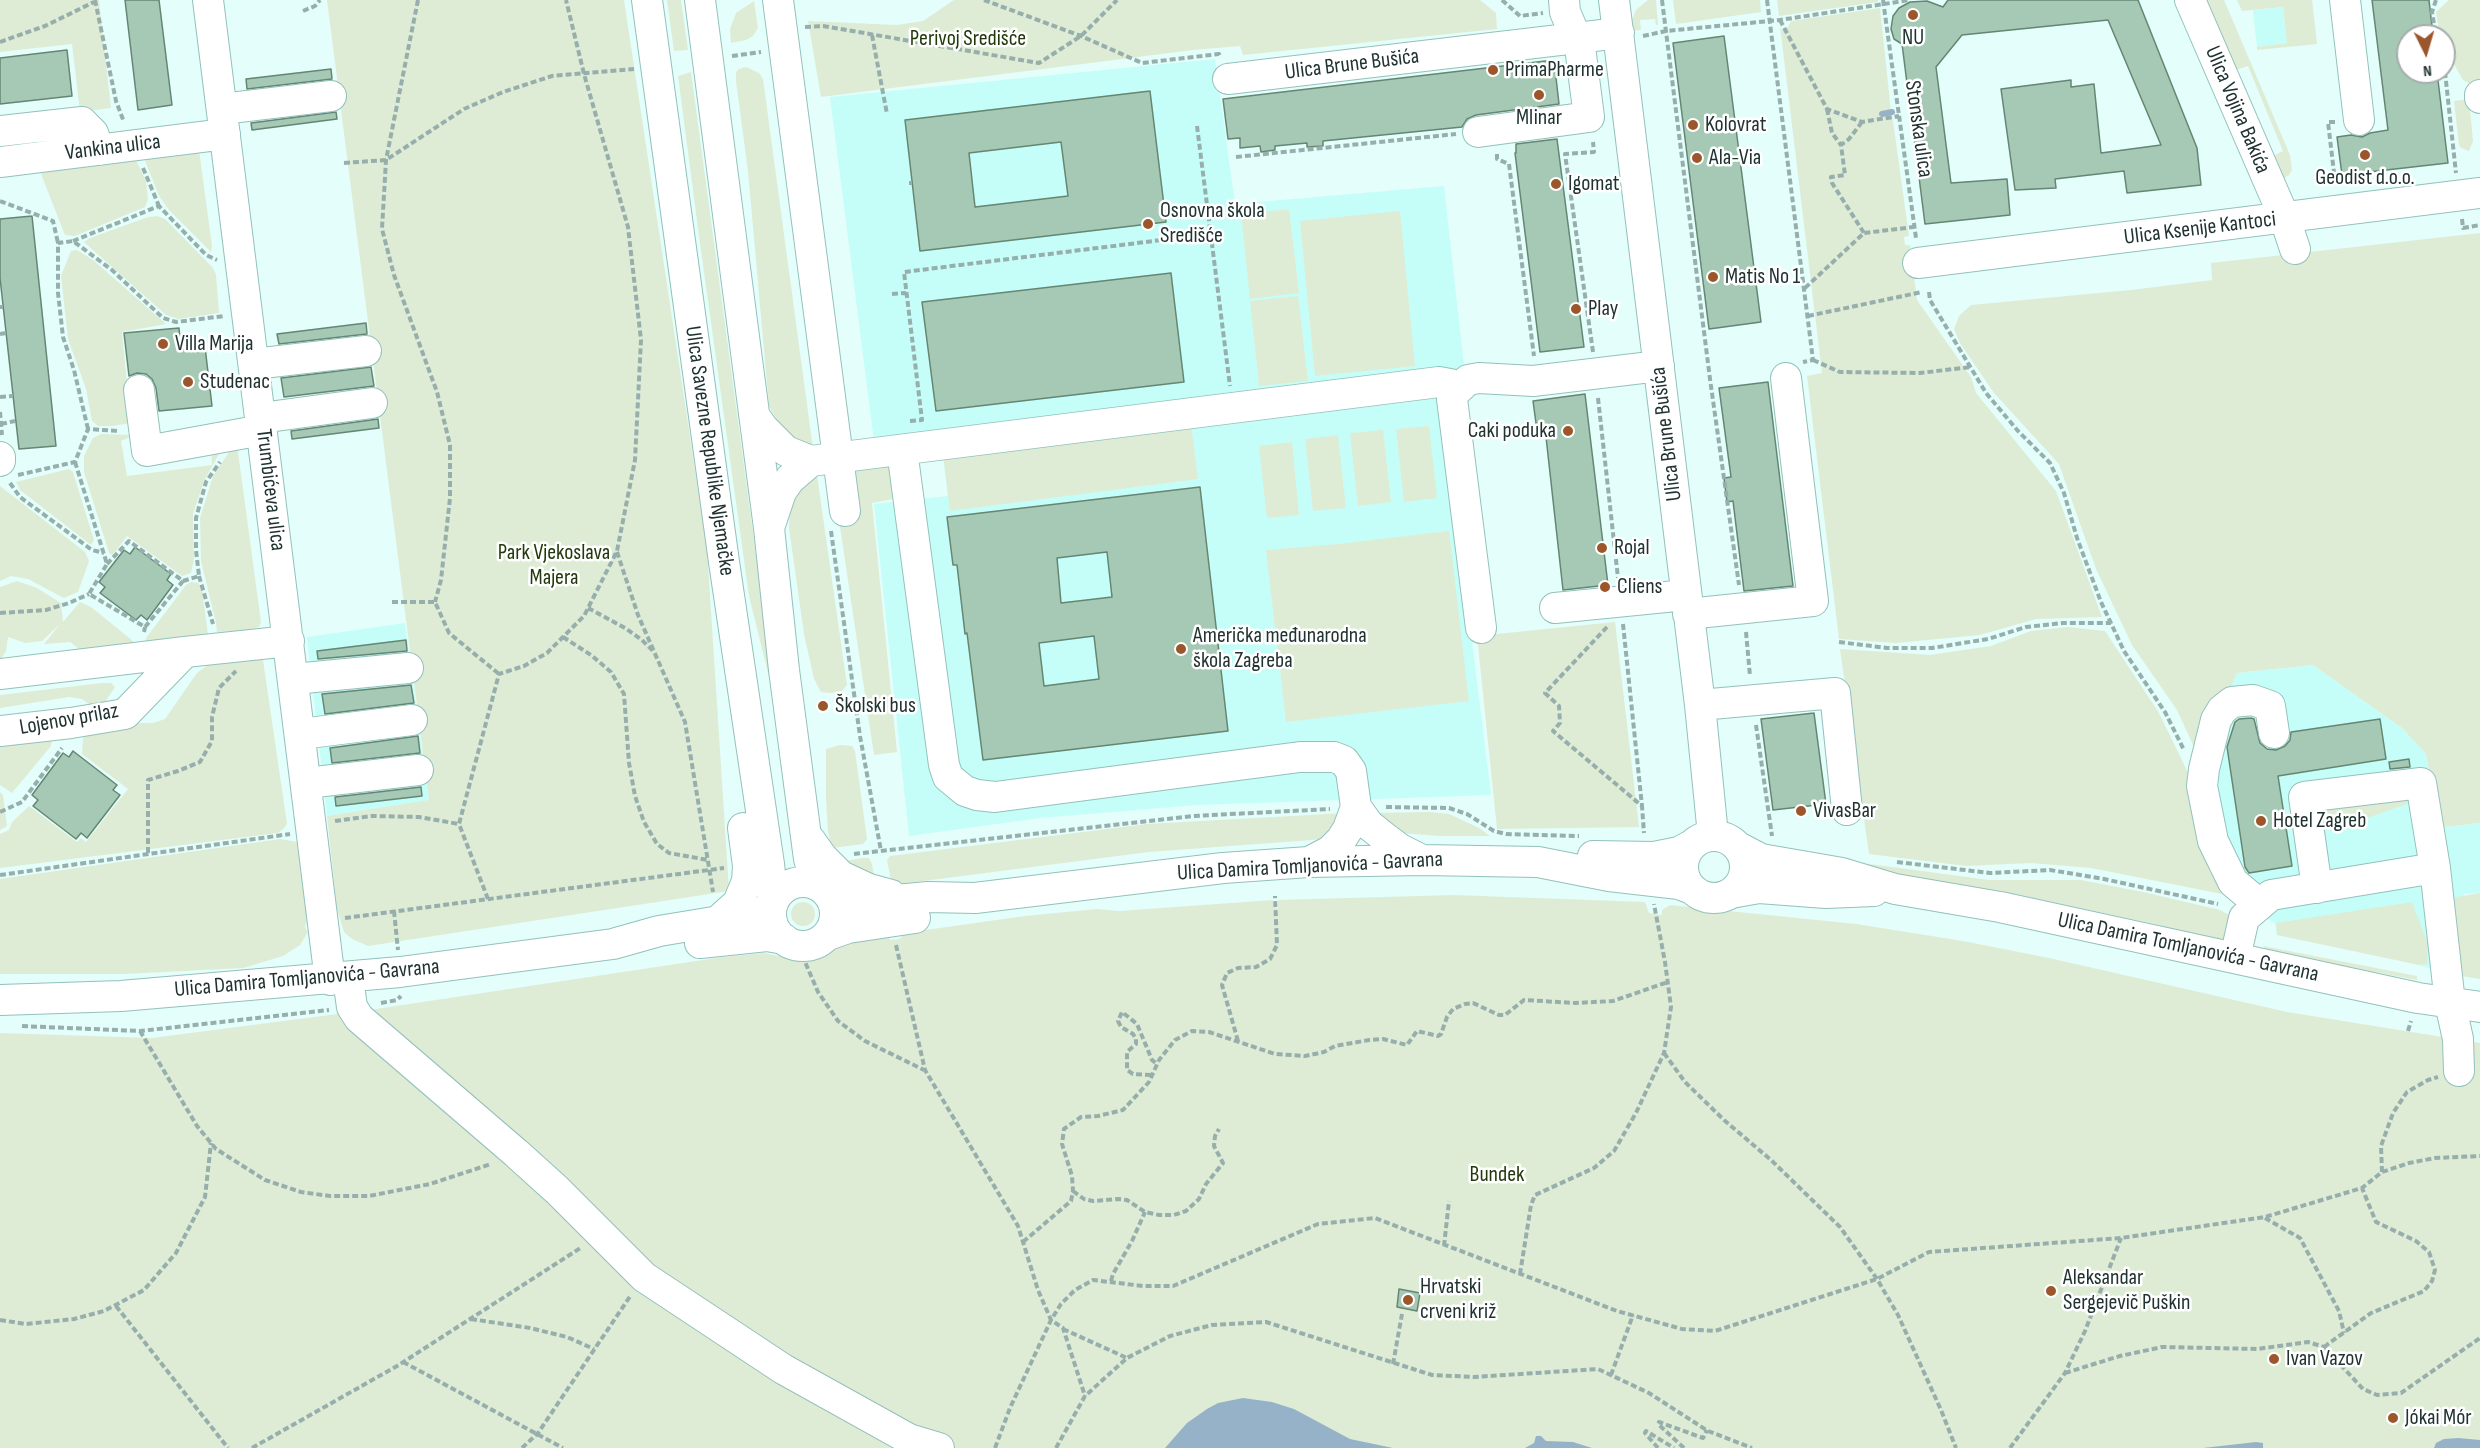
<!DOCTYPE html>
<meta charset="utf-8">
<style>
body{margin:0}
#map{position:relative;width:2480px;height:1448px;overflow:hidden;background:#e3fefb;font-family:"Sofia Sans Condensed",sans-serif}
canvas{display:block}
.north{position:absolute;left:2396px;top:24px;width:60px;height:60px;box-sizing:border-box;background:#fff;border:2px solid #a6adad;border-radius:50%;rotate:175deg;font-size:16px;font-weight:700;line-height:24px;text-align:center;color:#213331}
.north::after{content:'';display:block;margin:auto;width:21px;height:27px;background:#9c562c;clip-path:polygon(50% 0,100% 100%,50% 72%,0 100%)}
</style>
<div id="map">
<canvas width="2480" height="1448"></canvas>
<div class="north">N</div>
</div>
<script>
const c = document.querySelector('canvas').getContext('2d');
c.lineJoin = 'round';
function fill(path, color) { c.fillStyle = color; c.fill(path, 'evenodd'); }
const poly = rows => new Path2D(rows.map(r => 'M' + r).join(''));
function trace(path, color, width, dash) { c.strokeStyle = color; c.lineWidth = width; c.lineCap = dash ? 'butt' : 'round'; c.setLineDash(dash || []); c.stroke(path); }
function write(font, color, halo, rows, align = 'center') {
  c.font = font + ' "Sofia Sans Condensed",sans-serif'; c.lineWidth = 5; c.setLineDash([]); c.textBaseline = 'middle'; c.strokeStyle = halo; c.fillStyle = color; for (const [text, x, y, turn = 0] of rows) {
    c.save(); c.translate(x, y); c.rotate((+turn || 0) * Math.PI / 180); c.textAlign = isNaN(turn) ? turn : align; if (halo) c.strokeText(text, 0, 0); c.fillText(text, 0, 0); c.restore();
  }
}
fill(poly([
 [2283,7,2287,43,2257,47,2253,10],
 [1215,59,1235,204,1444,186,1464,366,1441,373,874,441,830,97],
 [1441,392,1491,795,1196,805,1040,818,909,836,874,504,948,496,943,455],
 [405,623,429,801,327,816,307,637],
 [2313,665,2402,728,2426,754,2438,819,2446,827,2480,823,2480,893,2464,894,2455,975,2404,961,2277,935,2275,923,2222,894,2205,860,2194,803,2225,698,2237,673]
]), '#c5fef8');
fill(poly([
 [0,0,99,0,111,108,80,112,72,44,0,52],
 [327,0,624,0,707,549,729,891,368,946,352,939,344,932,337,909,327,816,429,800],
 [667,0,681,0,688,50,674,51],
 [954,0,1480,0,1496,13,1497,29,1243,55,1240,46,1193,50,821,97,808,21,897,25,923,21],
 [1648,0,1656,0,1658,25,1656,25,1655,19,1640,20,1641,30,1630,31,1630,25,1636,10],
 [1673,0,1760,0,1761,12,1676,24],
 [1777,0,1878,0,1878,2,1779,16],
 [2203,0,2224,0,2290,155,2292,170,2289,175,2283,179,2269,158,2283,151,2248,66,2233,71],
 [2237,0,2312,0,2317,44,2257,50,2257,47,2287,43,2283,7,2242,11],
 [2449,0,2480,0,2480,89,2463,80,2444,47,2444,36,2440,36,2436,12],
 [754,1,758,28,753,36,746,40,731,43,730,29,736,13],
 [1880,8,1891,112,1880,112,1880,116,1892,114,1909,236,1904,237,1905,245,1910,245,1917,300,1971,377,1976,393,2056,491,2102,617,2036,619,1980,635,1896,643,1839,639,1807,376,1822,373,1780,26,1782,30,1788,27,1791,21],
 [746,67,759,73,763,79,813,449,785,434,769,406,748,171,736,81,736,72,739,69],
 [691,72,796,852,792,852,770,681,749,596,699,236,678,76],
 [2469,99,2473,141,2469,151,2461,148,2459,145,2454,101],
 [198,143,212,246,211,252,169,210,159,196,142,153],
 [132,152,146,181,148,199,145,207,75,236,65,235,41,174,52,168],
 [1289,209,1299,293,1250,299,1241,214],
 [1400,211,1415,366,1315,376,1300,221],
 [157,216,165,219,213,268,216,275,219,313,178,319,166,315,84,242,90,238,148,217],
 [2480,233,2480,823,2445,827,2438,819,2426,754,2402,728,2313,665,2237,673,2199,758,2177,710,2132,645,2096,569,2059,464,1994,393,1960,343,1954,329,1959,316,1971,305,2131,290,2212,280,2211,263],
 [77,250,93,260,166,324,122,332,127,383,138,422,112,426,98,426,92,421,86,389,68,339,61,276,71,251],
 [1298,296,1308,381,1259,386,1250,301],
 [1191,423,1198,479,950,511,943,455],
 [1429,426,1437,498,1404,502,1396,429],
 [1383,430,1391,502,1358,506,1350,433],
 [101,434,134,435,121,441,127,476,212,465,211,444,225,443,204,481,193,514,194,559,191,573,182,576,127,536,116,551,112,555,109,553,84,472,84,456,93,438],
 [1338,435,1346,508,1313,511,1305,439],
 [1292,442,1299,515,1267,518,1259,446],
 [237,445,261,622,259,627,249,630,217,632,216,623,201,561,200,518,213,476,233,446],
 [888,464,896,474,899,498,872,503,897,752,874,755,839,520,857,466],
 [816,468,847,685,842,691,831,693,821,692,814,679,804,634,789,528,790,503],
 [69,469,73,472,94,540,91,545,20,490,16,482],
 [0,486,85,552,89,561,78,592,64,598,28,579,11,576,0,581],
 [1449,531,1469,701,1286,722,1266,550,1338,544],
 [17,581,37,588,61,603,63,622,80,602,91,607,133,641,134,647,88,656,70,642,44,644,60,624,42,641,25,643,8,637,6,651,0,661,0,587],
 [191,582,198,583,202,589,208,635,145,642,146,638,186,585],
 [1615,622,1639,827,1497,829,1477,636],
 [2068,627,2105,631,2159,713,2194,785,2194,803,2205,860,2222,894,2091,868,2031,863,1966,866,1869,854,1840,649,1930,655,1991,646,2031,631],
 [259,658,263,660,287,824,283,829,278,833,0,868,0,834,9,830,12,822,29,806,77,842,81,838,86,842,128,789,82,754,83,738,88,730,133,723,153,723,165,719,197,673,208,665],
 [102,683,111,683,115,687,101,708,96,709,82,699,69,697,0,708,0,695],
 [53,732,51,746,12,793,0,785,0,738],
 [840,745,852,746,855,751,867,839,863,844,832,848,828,832,826,799,826,749],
 [0,792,3,795,7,826,0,830],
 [2409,793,2410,803,2364,819,2315,817,2314,806],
 [1430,812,1449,814,1479,828,1490,836,1439,836,1401,833,1375,813],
 [1345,813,1327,838,1312,840,1149,852,892,885,887,860,890,856,1147,824],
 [280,839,297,842,307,918,305,928,308,932,300,945,283,956,243,968,124,974,0,974,0,879],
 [862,858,869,858,872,864,875,882,841,862],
 [1825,858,1989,880,2081,880,2143,892,2220,910,2231,916,2229,938,2222,941,2207,939,2155,924,2001,891,1862,869],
 [2480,893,2480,979,2455,975,2451,898],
 [1454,895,1645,902,1649,913,1662,915,1662,910,1670,905,1856,924,1963,941,2049,958,2287,1012,2480,1043,2480,1448,0,1448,0,1033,152,1038,376,1009,723,957,764,953,808,962,807,959,826,952,842,942,889,936,890,940,900,939,904,933,1025,916,1097,909,1119,911,1273,900,1274,908,1278,908,1278,900],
 [2412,902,2428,944,2427,964,2419,965,2277,935,2276,923],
 '791 914a12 12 0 1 1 24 0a12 12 0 1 1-24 0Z',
 [2263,946,2417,976,2417,980,2274,953,2266,950]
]), '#dfecd5');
fill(poly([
 [1243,1398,1272,1402,1294,1409,1350,1439,1393,1448,1165,1448,1187,1423,1207,1409,1218,1403],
 [1536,1436,1541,1436,1546,1441,1573,1442,1592,1448,1525,1448,1534,1443],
 [2458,1438,2480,1440,2480,1448,2434,1448,2436,1443,2444,1439],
 [2256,1442,2263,1443,2263,1448,2203,1448]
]), '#96b2c9');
trace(poly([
 [1882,114,1892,112]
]), '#96b2c9', 6);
const building = poly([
 [125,0,159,0,172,105,138,110,125,0],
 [1948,0,2138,0,2197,148,2201,185,2127,193,2124,171,2055,179,2056,188,2015,190,2001,89,2071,80,2071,87,2094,84,2101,153,2161,145,2108,20,1962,35,1936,67,1951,183,2007,179,2010,215,1925,224,1902,44,1894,39,1891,29,1893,16,1899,8,1910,2,1927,1,1943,7,1948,0],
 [2372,0,2429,0,2433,36,2408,36,2408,72,2437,72,2448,163,2342,175,2337,137,2351,135,2362,137,2370,133,2388,130,2372,0],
 [1724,36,1761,322,1709,329,1673,43,1724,36],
 [67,50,72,96,0,104,0,58,67,50],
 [1554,60,1559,104,1476,115,1467,119,1462,127,1323,141,1323,146,1307,147,1307,143,1275,146,1275,150,1261,152,1260,146,1240,148,1240,138,1228,139,1223,99,1554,60],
 [331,69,332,79,247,89,246,79,331,69],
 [1150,91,1166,222,920,251,905,120,1150,91],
 [1061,142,1068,196,975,207,969,153,1061,142],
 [336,112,337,119,252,130,251,123,336,112],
 [1557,139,1584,347,1540,352,1515,153,1516,153,1516,144,1557,139],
 [32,216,56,446,19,449,0,278,0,219,32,216],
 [1171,273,1184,382,936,411,922,302,1171,273],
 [366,323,367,334,279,344,277,334,366,323],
 [179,328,181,350,205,347,212,406,159,411,156,388,152,379,146,374,137,373,129,376,124,333,179,328],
 [371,367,374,386,284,397,281,378,371,367],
 [1768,382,1793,586,1744,591,1733,501,1727,502,1724,478,1731,477,1719,388,1768,382],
 [1585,394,1608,585,1563,590,1546,437,1538,438,1533,401,1585,394],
 [378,419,379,428,292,439,291,431,378,419],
 [1200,487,1228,731,983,760,967,633,965,634,957,565,953,565,947,517,1200,487],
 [1107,552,1112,597,1061,603,1057,558,1107,552],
 [1094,636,1099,679,1044,686,1039,643,1094,636],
 [135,547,171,574,167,580,173,585,147,620,141,615,136,620,100,593,105,587,99,582,124,550,130,554,135,547],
 [406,640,407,651,318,659,317,651,406,640],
 [411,685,414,703,325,714,322,694,411,685],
 [1814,713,1826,804,1773,810,1761,719,1814,713],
 [2251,718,2254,719,2260,743,2267,749,2276,750,2285,746,2290,740,2291,732,2380,719,2386,759,2278,776,2292,866,2249,873,2245,867,2227,747,2235,722,2239,719,2251,718],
 [418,736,420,753,332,763,330,748,418,736],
 [73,751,117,785,113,790,120,795,87,838,81,833,76,839,33,806,38,800,32,795,63,753,69,757,73,751],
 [2409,759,2410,767,2390,769,2389,762,2409,759],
 [421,787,422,796,336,806,335,797,421,787],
 [1399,1289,1420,1293,1417,1311,1397,1307,1399,1289]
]);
fill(building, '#a5c9b4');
trace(building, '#648672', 1.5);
const minor = poly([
 [208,0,330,980],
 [647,0,724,562,769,864,773,903],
 [700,0,769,528,784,670,809,859,815,878,821,886],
 [778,0,845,511],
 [1614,0,1700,705,1713,835],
 [2190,0,2285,219,2295,249],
 [2345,0,2359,120],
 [1228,79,1619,33],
 [2480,95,2480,98],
 [222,109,331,96],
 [0,131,82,122,93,133,99,150],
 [1478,132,1589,117,1580,47,1565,12,1564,0],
 [0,162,225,134],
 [1918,263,2480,193],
 [254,364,366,351],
 [139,390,147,451,262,430],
 [754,415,763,428,786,451,811,461,1439,382,1460,386],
 [261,418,372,403],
 [902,450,944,765,948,777,965,791,977,795,995,797,1300,757,1334,757,1344,761,1351,771,1356,807,1348,829,1341,840,1330,851,1309,862],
 [0,457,0,461],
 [770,525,781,492,790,479,811,461],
 [1555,608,1686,595],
 [1688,614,1813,601,1786,378],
 [1481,628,1452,399,1455,392,1468,380,1479,378,1533,381,1659,366],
 [0,674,185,652],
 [294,679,408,668],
 [1700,705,1835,693,1847,810],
 [0,731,71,723,125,714,185,652,289,641],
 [301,734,412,720],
 [307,783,418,770],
 [1356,807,1369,825,1384,837,1400,849,1422,860],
 '1683 867a31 31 0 1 1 62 0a31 31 0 1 1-62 0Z',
 [810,840,822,857,841,876,869,889,891,895],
 [1740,848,1761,859,1842,873,1895,889,2000,907,2418,998,2480,1007],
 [1593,856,1654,857,1679,852,1690,846],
 '771 914a32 32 0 1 1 64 0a32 32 0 1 1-64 0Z',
 [2317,888,2304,797,2421,783,2435,868],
 [1731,893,1759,888,1826,893,1874,891],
 [832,898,844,903,854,904,928,897,975,898,1223,868,1309,862,1422,860,1538,862,1609,876,1679,884,1692,889],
 [2259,904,2233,882,2213,841,2202,786,2204,769,2216,720,2222,710,2232,702,2253,700,2270,706,2274,733],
 [718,921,738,903,747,881,748,866,743,828],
 [828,935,848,928,915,918],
 [700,943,767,936,784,939],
 [2235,958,2244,918,2271,895,2435,868,2450,1003,2458,1039,2459,1071],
 [348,978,352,1007,359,1018,516,1153,557,1190,644,1277,783,1369,909,1439,939,1448],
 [0,1000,121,996,400,972,613,944,659,931,756,915,771,907]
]);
trace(minor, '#93c1bb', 32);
trace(poly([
 [95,0,116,101,124,122],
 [418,0,386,160,382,229,394,275,437,392,450,445,450,498,441,580,435,602],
 [984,0,1081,36,1142,63,1219,54,1220,57],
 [1502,0,1520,16,1543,13],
 [1662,0,1710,379,1739,585],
 [1767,0,1813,360,1803,362],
 [1883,0,1916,238],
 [2436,0,2432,12,2436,36],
 [303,11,315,6,320,0],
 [1780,20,1827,109,1862,122,1899,116],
 [805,27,823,26,1039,63,1081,36,1117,0],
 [872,35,887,114],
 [1643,36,1666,31,1780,20,1910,0],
 [0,42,45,26,94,2],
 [732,56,761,52],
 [2444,63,2456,173],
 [1827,109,1832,133,1841,145],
 [1862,122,1849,139,1841,145,1845,175,1831,177,1832,183,1864,233],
 [2335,122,2328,122,2335,181],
 [1197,126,1230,386],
 [1497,154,1497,159,1509,164,1534,356],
 [1236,157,1456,134],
 [344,163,386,160,464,109,503,92,552,76,634,69],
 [143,168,159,206],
 [909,183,912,183],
 [0,201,53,221,58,243],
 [2462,219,2463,228,2480,225],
 [73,241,159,206,206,255,217,260],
 [1805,288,1864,233,1914,227],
 [1929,292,1930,300,1986,393,2018,431,2050,463,2064,493,2077,538,2101,602,2124,651,2165,712,2184,750],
 [892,294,906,293],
 [0,307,3,307],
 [1808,316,1922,292],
 [0,334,6,333],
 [1593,352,1565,154,1594,152,1593,142],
 [1813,360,1840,372,1920,373,1971,367],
 [0,397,13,396],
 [1598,398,1618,578],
 [0,412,2,435],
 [910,421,922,420,904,272,1210,234],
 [1,424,15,421],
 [88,429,74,370,63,337,58,293,58,243,73,241,112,270,163,318,176,322,224,316],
 [75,462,107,564,89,594,145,627,144,632],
 [18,475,75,462,88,429,119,431],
 [10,483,20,497,92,550,104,553],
 [831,531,860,736,881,851],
 [617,552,638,615,685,722,713,892],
 [107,564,129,541,183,581,199,576,196,550,196,518,206,482,220,462],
 [199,576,213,624],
 [392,602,435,602,449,633,499,674],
 [588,608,625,628,642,640,654,652],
 [0,613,46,610,69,603,89,594],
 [1623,624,1642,806],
 [145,627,183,581],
 [1607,627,1545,693,1559,706,1560,723,1553,731,1642,806,1644,833],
 [1746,632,1750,676],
 [563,637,591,655,611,672,624,694,629,763,635,796,644,822,657,844,669,853,708,860],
 [1839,642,1887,648,1932,648,1988,639,2026,627,2063,623,2111,623],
 [1756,725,1772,836],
 [1386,807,1449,808,1467,814,1494,831,1506,834,1579,836],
 [0,812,22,802,62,748],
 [335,821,372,816,419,817,459,824],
 [148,853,148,780,178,771,200,762,212,741,212,717,219,688,236,671],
 [854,854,1193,816,1330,809],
 [1897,862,1990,873,2050,870,2104,879,2218,904],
 [0,875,290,834],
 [488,899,459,824,499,674,524,666,547,653,584,616,617,551,635,460,641,340,628,227,584,74,566,0],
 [394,911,398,950],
 [345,918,724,868],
 [896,945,925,1070,1018,1226,1038,1290,1051,1320,1063,1328,1085,1396],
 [802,955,818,992,838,1021,865,1041,924,1070],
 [381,1003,397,1000,401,996],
 [22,1026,140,1031,329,1010],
 [140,1031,197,1126,216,1149,265,1180,301,1192,330,1196,369,1196,430,1184,491,1164],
 [2408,1031,2411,1021],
 [1238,1041,1222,985,1227,973,1238,968,1256,967,1270,959,1277,945,1275,896],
 [1664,1053,1685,1082,1724,1120,1771,1160,1840,1227,1877,1279,1898,1315,1941,1410,1956,1448],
 [1151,1075,1133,1074,1127,1070,1127,1052,1136,1044,1136,1039,1133,1034,1121,1027,1118,1021,1122,1012,1137,1024,1152,1060,1157,1064],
 [2382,1172,2381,1146,2393,1113,2407,1092,2428,1080,2438,1077],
 [1073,1191,1084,1199,1093,1201,1118,1199,1127,1200,1145,1212,1159,1215,1174,1215,1186,1211,1199,1199,1206,1184,1223,1163,1214,1146,1215,1136,1219,1129],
 [2265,1218,2300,1238,2339,1311,2344,1333],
 [1023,1242,1071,1201,1073,1191,1072,1176,1062,1144,1064,1129,1081,1117,1098,1116,1123,1110,1149,1082,1159,1060,1175,1040,1192,1031,1209,1032,1275,1054,1305,1056,1324,1052,1335,1046,1369,1040,1383,1039,1407,1045,1417,1031,1438,1036,1441,1034,1447,1017,1453,1009,1465,1004,1473,1003,1499,1015,1505,1015,1524,1000,1575,1003,1613,1001,1668,982],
 [1444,1246,1449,1201],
 [1520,1274,1531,1205,1535,1195,1594,1168,1614,1151,1636,1113,1664,1053,1671,1007,1665,962,1654,904],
 [1111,1281,1113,1274,1132,1241,1145,1212],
 [116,1306,228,1448],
 [471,1319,530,1328,567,1337,594,1349],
 [0,1320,26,1324,74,1319,104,1311,144,1290,176,1253,205,1197,211,1143],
 [1063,1329,1127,1358],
 [2324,1347,2371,1313,2424,1291,2432,1281,2435,1270,2429,1252,2416,1241,2376,1222,2362,1188],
 [403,1362,563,1448],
 [1393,1364,1402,1314],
 [2065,1373,2120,1356,2162,1347,2257,1349,2308,1342,2324,1347,2363,1389,2377,1395,2401,1393,2480,1338],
 [1611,1375,1633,1315],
 [252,1448,397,1366,582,1247],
 [522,1448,538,1433,631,1295],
 [995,1448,1010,1408,1051,1320,1061,1304,1075,1290,1093,1280,1143,1286,1173,1286,1318,1224,1375,1218,1617,1311,1682,1329,1715,1331,1877,1279,1929,1252,2121,1238,2265,1217,2362,1188,2382,1172,2409,1163,2435,1158,2480,1156],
 [1056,1448,1085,1396,1127,1358,1170,1336,1212,1325,1266,1322,1432,1375,1474,1377,1598,1369,1649,1393,1708,1431,1752,1448],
 [1658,1448,1645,1433,1646,1431,1674,1448],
 [1684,1448,1658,1424,1659,1422,1703,1438,1707,1430],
 [2010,1448,2065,1373,2085,1331,2121,1238]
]), '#97afac', 4, [6, 3]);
trace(minor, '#fff', 30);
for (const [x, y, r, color] of [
 [1913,15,6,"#9c562c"],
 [1493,70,6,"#9c562c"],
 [1539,95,6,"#9c562c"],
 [1693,125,6,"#9c562c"],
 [2365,155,6,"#9c562c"],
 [1697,158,6,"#9c562c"],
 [1556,184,6,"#9c562c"],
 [1148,224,6,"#9c562c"],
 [1713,277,6,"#9c562c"],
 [1576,309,6,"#9c562c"],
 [163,344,6,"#9c562c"],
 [188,382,6,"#9c562c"],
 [1568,431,6,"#9c562c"],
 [1602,548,6,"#9c562c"],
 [1605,587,6,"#9c562c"],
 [1181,649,6,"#9c562c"],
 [823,706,6,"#9c562c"],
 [1801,811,6,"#9c562c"],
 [2261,821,6,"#9c562c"],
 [2051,1291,6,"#9c562c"],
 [1408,1300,6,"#9c562c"],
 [2274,1359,6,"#9c562c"],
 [2393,1418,6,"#9c562c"]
]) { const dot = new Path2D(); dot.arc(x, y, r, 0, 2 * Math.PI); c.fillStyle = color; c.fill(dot); trace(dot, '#fff', 2); }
write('22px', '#213331', '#fff', [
 ["NU",1913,38,"center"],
 ["PrimaPharme",1505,70],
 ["Mlinar",1539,118,"center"],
 ["Kolovrat",1705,125],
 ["Ala-Via",1709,158],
 ["Geodist d.o.o.",2365,178,"center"],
 ["Igomat",1568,184],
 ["Osnovna škola",1160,211],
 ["Središće",1160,236],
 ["Matis No 1",1725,277],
 ["Play",1588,309],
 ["Villa Marija",175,344],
 ["Studenac",200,382],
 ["Caki poduka",1556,431,"right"],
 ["Rojal",1614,548],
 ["Cliens",1617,587],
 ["Američka međunarodna",1193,636],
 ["škola Zagreba",1193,661],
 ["Školski bus",835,706],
 ["VivasBar",1813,811],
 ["Hotel Zagreb",2273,821],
 ["Aleksandar",2063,1278],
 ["Sergejevič Puškin",2063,1303],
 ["Hrvatski",1420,1287],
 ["crveni križ",1420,1312],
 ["Ivan Vazov",2286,1359],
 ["Jókai Mór",2405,1418]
], 'left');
write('22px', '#23390b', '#fff', [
 ["Perivoj Središće",968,39],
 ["Park Vjekoslava",554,553],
 ["Majera",554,578],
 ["Bundek",1497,1175]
]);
write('22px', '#213331', '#fff', [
 ["Ulica Brune Bušića",1352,65,-7],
 ["Ulica Vojina Bakića",2237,110,67],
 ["Stonska ulica",1918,129,82],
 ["Vankina ulica",113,148,-7],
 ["Ulica Ksenije Kantoci",2200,229,-7],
 ["Ulica Brune Bušića",1667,434,-97],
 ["Ulica Savezne Republike Njemačke",709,451,82],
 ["Trumbićeva ulica",270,490,83],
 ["Lojenov prilaz",69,720,-10],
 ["Ulica Damira Tomljanovića - Gavrana",1310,867,-3],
 ["Ulica Damira Tomljanovića - Gavrana",2188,948,12],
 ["Ulica Damira Tomljanovića - Gavrana",307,979,-5]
]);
</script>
